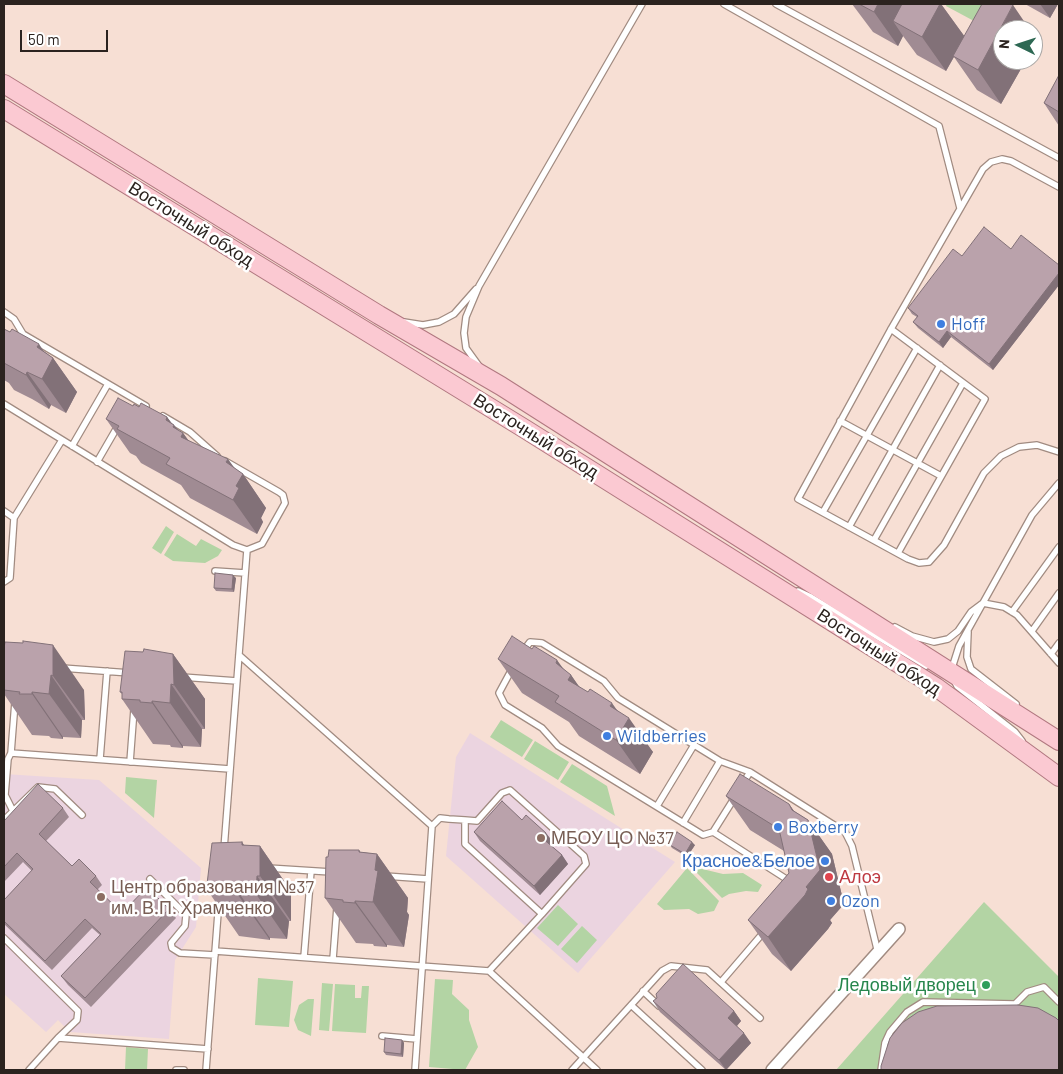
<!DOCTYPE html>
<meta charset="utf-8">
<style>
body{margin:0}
#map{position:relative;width:1063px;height:1074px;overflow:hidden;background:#f7dfd4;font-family:Barlow,sans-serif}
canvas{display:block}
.frame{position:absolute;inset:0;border:5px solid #2b231f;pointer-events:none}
.north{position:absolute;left:993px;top:20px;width:50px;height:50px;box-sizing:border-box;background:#fff;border:1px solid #aaa7a5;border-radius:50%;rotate:274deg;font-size:14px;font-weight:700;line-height:20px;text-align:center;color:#2b231f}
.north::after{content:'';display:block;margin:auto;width:18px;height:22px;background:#2d6853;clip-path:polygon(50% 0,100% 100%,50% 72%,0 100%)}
.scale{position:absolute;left:20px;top:30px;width:88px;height:22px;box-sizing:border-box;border:2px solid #2b231f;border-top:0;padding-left:6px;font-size:15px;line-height:18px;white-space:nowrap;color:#2b231f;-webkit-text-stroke:4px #fff;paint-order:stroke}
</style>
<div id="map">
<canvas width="1063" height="1074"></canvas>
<div class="frame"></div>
<div class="north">N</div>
<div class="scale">50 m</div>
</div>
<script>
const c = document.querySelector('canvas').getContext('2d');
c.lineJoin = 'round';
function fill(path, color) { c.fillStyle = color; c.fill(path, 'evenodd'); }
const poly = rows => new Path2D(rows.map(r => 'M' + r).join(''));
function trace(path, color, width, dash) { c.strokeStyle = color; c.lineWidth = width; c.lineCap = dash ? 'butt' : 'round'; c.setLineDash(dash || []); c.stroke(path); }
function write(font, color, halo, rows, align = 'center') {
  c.font = font + ' Barlow,sans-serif'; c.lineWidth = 5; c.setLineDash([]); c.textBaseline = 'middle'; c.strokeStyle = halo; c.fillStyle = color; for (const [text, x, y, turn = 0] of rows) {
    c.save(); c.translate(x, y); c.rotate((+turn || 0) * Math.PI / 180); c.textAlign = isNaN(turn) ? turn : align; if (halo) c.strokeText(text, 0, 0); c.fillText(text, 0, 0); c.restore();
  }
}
fill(poly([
 [470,733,675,862,578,973,446,856,456,757],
 [4,774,99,780,201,868,196,927,175,960,169,1039,70,1032,58,1020,46,1032,4,994]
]), '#ebd4e0');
fill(poly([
 [947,4,1000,4,987,28,946,6],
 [166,526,174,532,161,554,152,548],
 [177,534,196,546,201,539,222,550,218,556,205,563,173,561,164,555],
 [501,720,533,740,522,757,490,737],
 [535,741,569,762,558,780,524,759],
 [572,764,607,786,615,816,560,782],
 [126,777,157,780,154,818,125,793],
 [690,866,723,874,743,873,762,885,758,892,746,891,729,894,722,898],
 [687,868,719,901,714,911,698,914,689,909,664,910,657,904],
 [984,902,1059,977,1059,1070,836,1070],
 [558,905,578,924,558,946,537,928],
 [582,926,597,940,577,963,561,949],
 [258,978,293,981,289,1027,255,1025],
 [435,979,453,980,452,994,469,1010,469,1020,478,1047,465,1070,429,1067],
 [322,983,333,984,329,1031,319,1030],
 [335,984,355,985,355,998,361,998,362,986,369,986,366,1033,332,1031],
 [308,999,314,999,311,1036,298,1030,294,1020,299,1005],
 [126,1047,148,1049,147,1070,125,1070]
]), '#b3d4a4');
const service = poly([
 [724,4,939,126,960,208],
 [776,4,1059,158],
 [1059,187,1011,161,1002,159,991,162,983,169,891,329,798,499,908,559,919,563,929,562,944,545,984,473,1001,456,1019,447,1037,445,1059,452],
 [4,312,14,319,23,334,146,406],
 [404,322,423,325,439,322,454,314,476,289],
 [891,329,985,399,898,553],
 [479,366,466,348,464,333,466,317,479,286,642,4],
 [4,404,233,545,247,550],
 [163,416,190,432,217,456],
 [840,421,941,476],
 [72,446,108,384],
 [97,462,119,424],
 [4,511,14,518],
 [823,512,917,348],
 [849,527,940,365],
 [874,540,963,383],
 [215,571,245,573],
 [4,582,10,578,14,518,62,440],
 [798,591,811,597,926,666],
 [1012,612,1059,547],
 [895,627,912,636,934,642,948,639,958,631,971,612,983,603,1004,607,1017,615,1059,663],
 [1032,631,1059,593],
 [968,632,967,657,971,669,1016,704],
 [524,650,530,642,542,643,604,681,618,698,720,761,750,772,845,832,852,846,878,953],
 [1051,654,1059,643],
 [239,655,432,826,415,1070],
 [62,668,130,673],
 [952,668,959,646,1032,515,1059,483],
 [512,669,499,693,505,705,542,728,558,746,703,835,713,832,735,797],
 [182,677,237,681],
 [955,682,957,686,1015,732,1022,741],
 [15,702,11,753,230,769],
 [11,753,8,759,5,795,13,811],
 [100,759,107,671],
 [130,762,134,709],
 [743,783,750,772],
 [657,806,694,745],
 [4,820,38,787,55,789,82,815],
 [683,823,720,761],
 [432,826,440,818,449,819,465,820,477,821,502,793,510,790,584,856,586,864,542,914,465,844,465,820],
 [713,832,791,882],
 [224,849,247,550,262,544,285,503,283,495,279,492,225,461],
 [268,868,331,872],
 [385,876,428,879],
 [150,879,186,915,185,926,171,943,172,948,180,953,215,955],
 [4,938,78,1011,77,1020,58,1038],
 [215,951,489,971,597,1070],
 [304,957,311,871],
 [333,959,337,907],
 [489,971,542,914],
 [721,982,763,933],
 [643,991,659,1006],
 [631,1005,702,1070],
 [382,1036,417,1039],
 [29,1070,58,1038,208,1049],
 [176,1070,184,1070],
 [206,1070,219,900],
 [572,1070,662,971,671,966,707,970,760,1018],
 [881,1070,885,1043,890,1032,907,1012,923,1002,1015,1004,1027,992,1044,987,1059,1002]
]);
const minor = poly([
 [772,1070,899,929]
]);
const primary = poly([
 [4,84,379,315,501,386,1059,741],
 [4,109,525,429,936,687,1059,777]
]);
trace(service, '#a18b81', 8);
trace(minor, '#a18b81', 14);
trace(primary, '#b17880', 20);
trace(service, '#fff', 5.5);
trace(minor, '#fff', 11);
trace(primary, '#fbc9d2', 18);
fill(poly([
 [852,4,941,4,964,36,1003,60,1026,60,1001,104,977,90,954,57,946,71,917,55,903,36,898,46,873,32],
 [1025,4,1058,4,1050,18],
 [1059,75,1059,126,1044,103],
 [1011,249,1059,265,1059,285,993,370,951,337,943,348,918,328,913,322,917,317,912,314,908,308,962,256],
 [4,329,45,352,53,358,77,392,66,413,51,405,49,409,32,399,14,390,9,383,4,380],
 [133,406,139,407,167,417,171,423,178,430,183,433,189,441,234,468,243,474,266,508,261,518,263,522,257,534,190,498,181,485,141,463,136,456,130,453,106,419],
 [236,578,234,592,216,591,214,588],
 [4,648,84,690,85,720,82,720,81,738,63,737,63,739,51,738,49,736,32,735,4,694],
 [173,654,205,699,205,729,202,729,201,747,183,746,183,748,171,747,170,745,153,744,122,699,122,694,120,692],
 [498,659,564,670,571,675,579,687,617,710,653,752,640,774,579,736,569,722,522,693],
 [726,796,789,804,794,811,808,820,832,854,844,904,830,920,832,923,828,929,791,971,772,954,748,920,789,873,784,851,750,830],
 [63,808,69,817,46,841,72,866,96,876,102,885,97,890,122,913,169,909,176,918,91,1007,68,985,61,976,100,935,92,928,52,970,4,924,4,900,32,871,23,862,4,882,4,821],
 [522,820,546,833,552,841,549,844,562,855,568,864,540,895,480,841,474,832],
 [244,845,260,846,291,891,291,921,289,921,287,939,270,938,270,940,239,936,208,891,209,886,207,884],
 [670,845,695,845,687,857,672,848],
 [361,852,377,854,408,898,407,912,409,915,404,947,387,945,387,947,374,946,373,944,356,943,325,898],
 [653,1001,734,1011,741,1021,737,1026,751,1043,726,1070,660,1012],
 [402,1040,404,1043,403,1057,386,1055,384,1052]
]), '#a08b93');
fill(poly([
 [878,4,920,4,893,21,903,36,898,46,874,12],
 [940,4,941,4,965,37,946,71,922,37],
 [1040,4,1058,4,1050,18],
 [1013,5,1030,30,1003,30,1003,60,1026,60,1001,104,978,70],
 [1033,34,1037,39,1033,46],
 [1059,273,1059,285,993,370,989,364],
 [947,331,951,337,943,348,939,342],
 [39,344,51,362,53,358,77,392,66,413,42,379,37,347],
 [27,372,51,405,49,409,26,375],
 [167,417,174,426,174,425,182,435,183,433,207,467,166,420],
 [228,459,241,477,243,474,266,508,261,518,263,522,257,534,233,500,226,462],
 [233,575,236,578,234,592,232,589],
 [53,645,84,690,85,720,53,676],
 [173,654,205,699,205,729,174,685],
 [557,660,570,678,571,675,595,709,580,696,556,663],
 [51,675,82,720,81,738,49,694],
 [171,684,202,729,201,747,170,703],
 [32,692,63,737,63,739,32,694],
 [152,701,183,746,183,748,152,703],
 [612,703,626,723,629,718,653,752,640,774,616,740,610,706],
 [789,804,812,837,808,820,832,854,844,904,830,920,832,923,828,929,791,971,768,937,806,887,792,810],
 [546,833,552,841,548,846,541,837],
 [242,842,260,868,260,846,291,891,291,921,260,876,242,845],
 [692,842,695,845,687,857,685,854],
 [359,850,377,876,375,870,377,854,408,898,407,912,409,915,404,947,373,902,359,852],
 [562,855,568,864,540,895,534,886],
 [257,876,289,921,287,939,256,894],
 [239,893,270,938,270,940,238,895],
 [355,901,387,945,387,947,355,903],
 [734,1011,741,1021,735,1028,728,1018],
 [744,1033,751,1043,726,1070,719,1060],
 [402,1040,404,1043,403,1057,401,1054]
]), '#827178');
const building = poly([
 [859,4,878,4,874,12,859,4],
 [902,4,940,4,922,37,893,21,902,4],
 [982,4,1010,4,1013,5,978,70,953,56,982,4],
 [1059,75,1059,112,1044,103,1059,75],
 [984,227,1011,249,1021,235,1059,265,1059,273,989,364,947,331,939,342,913,322,918,316,908,308,953,249,962,256,984,227],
 [4,329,10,332,12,329,39,344,37,347,53,358,42,379,27,372,26,375,4,363,4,329],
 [118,398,133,406,134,404,139,407,141,403,167,417,166,420,174,425,173,427,183,433,181,437,228,459,226,462,243,474,236,486,239,488,233,500,166,464,170,458,117,429,119,426,106,419,118,398],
 [215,573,233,575,232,589,214,588,215,573],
 [512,636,532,649,534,646,557,660,556,663,571,675,568,680,588,692,590,689,612,703,610,706,629,718,616,740,555,702,559,696,498,659,512,636],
 [23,641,53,645,53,676,51,675,49,694,32,692,32,694,19,694,20,692,4,690,4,648,5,642,23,643,23,641],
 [144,649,173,654,174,685,171,684,170,703,152,701,152,703,140,702,140,700,122,699,122,692,120,692,125,651,143,652,144,649],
 [740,774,789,804,792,810,808,820,820,870,806,887,808,889,805,895,768,937,748,920,789,873,779,829,726,796,740,774],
 [38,784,63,808,39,834,72,866,79,859,96,876,90,882,122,913,147,887,169,909,85,998,61,976,101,934,85,919,45,961,4,921,4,900,33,869,17,853,4,867,4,821,38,784],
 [502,801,522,820,526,815,546,833,541,837,562,855,534,886,474,832,502,801],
 [677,832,692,842,685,854,670,845,677,832],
 [242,842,242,845,260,846,260,876,257,876,256,894,239,893,238,895,208,891,209,884,207,884,212,843,242,842],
 [329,850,359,850,359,852,377,854,375,870,378,871,373,902,355,901,355,903,343,902,343,900,325,898,326,857,328,857,329,850],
 [683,964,734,1011,728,1018,744,1033,719,1060,653,1001,657,998,656,994,683,964],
 [1018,1005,1038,1008,1056,1018,1059,1021,1059,1070,881,1070,881,1066,890,1038,902,1023,918,1012,937,1006,1018,1005],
 [385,1038,402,1040,401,1054,384,1052,385,1038]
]);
fill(building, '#baa2ab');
trace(building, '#827178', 1);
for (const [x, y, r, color] of [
 [941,324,5,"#3f7fe0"],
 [607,736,5,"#3f7fe0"],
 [778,827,5,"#3f7fe0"],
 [541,838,5,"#8d6e63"],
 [825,861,5,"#3f7fe0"],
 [829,877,5,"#e0444e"],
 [101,897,5,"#8d6e63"],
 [831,901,5,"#3f7fe0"],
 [986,985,5,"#2e9e5b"]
]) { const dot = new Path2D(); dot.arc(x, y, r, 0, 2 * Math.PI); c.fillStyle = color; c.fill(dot); trace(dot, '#fff', 2); }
write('18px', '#2b231f', '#fff', [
 ["Восточный обход",191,224,32],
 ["Восточный обход",536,436,32],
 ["Восточный обход",879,652,33]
]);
write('18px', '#366cbe', '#fff', [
 ["Hoff",951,324],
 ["Wildberries",617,736],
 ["Boxberry",788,827],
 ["Красное&Белое",815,861,"right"],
 ["Ozon",841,901]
], 'left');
write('18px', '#785e54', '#fff', [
 ["МБОУ ЦО №37",551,838],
 ["Центр образования №37",111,887],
 ["им. В.П. Храмченко",111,908]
], 'left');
write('18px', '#be3a42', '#fff', [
 ["Алоэ",839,877]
], 'left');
write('18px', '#27864d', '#fff', [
 ["Ледовый дворец",976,985]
], 'right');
</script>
